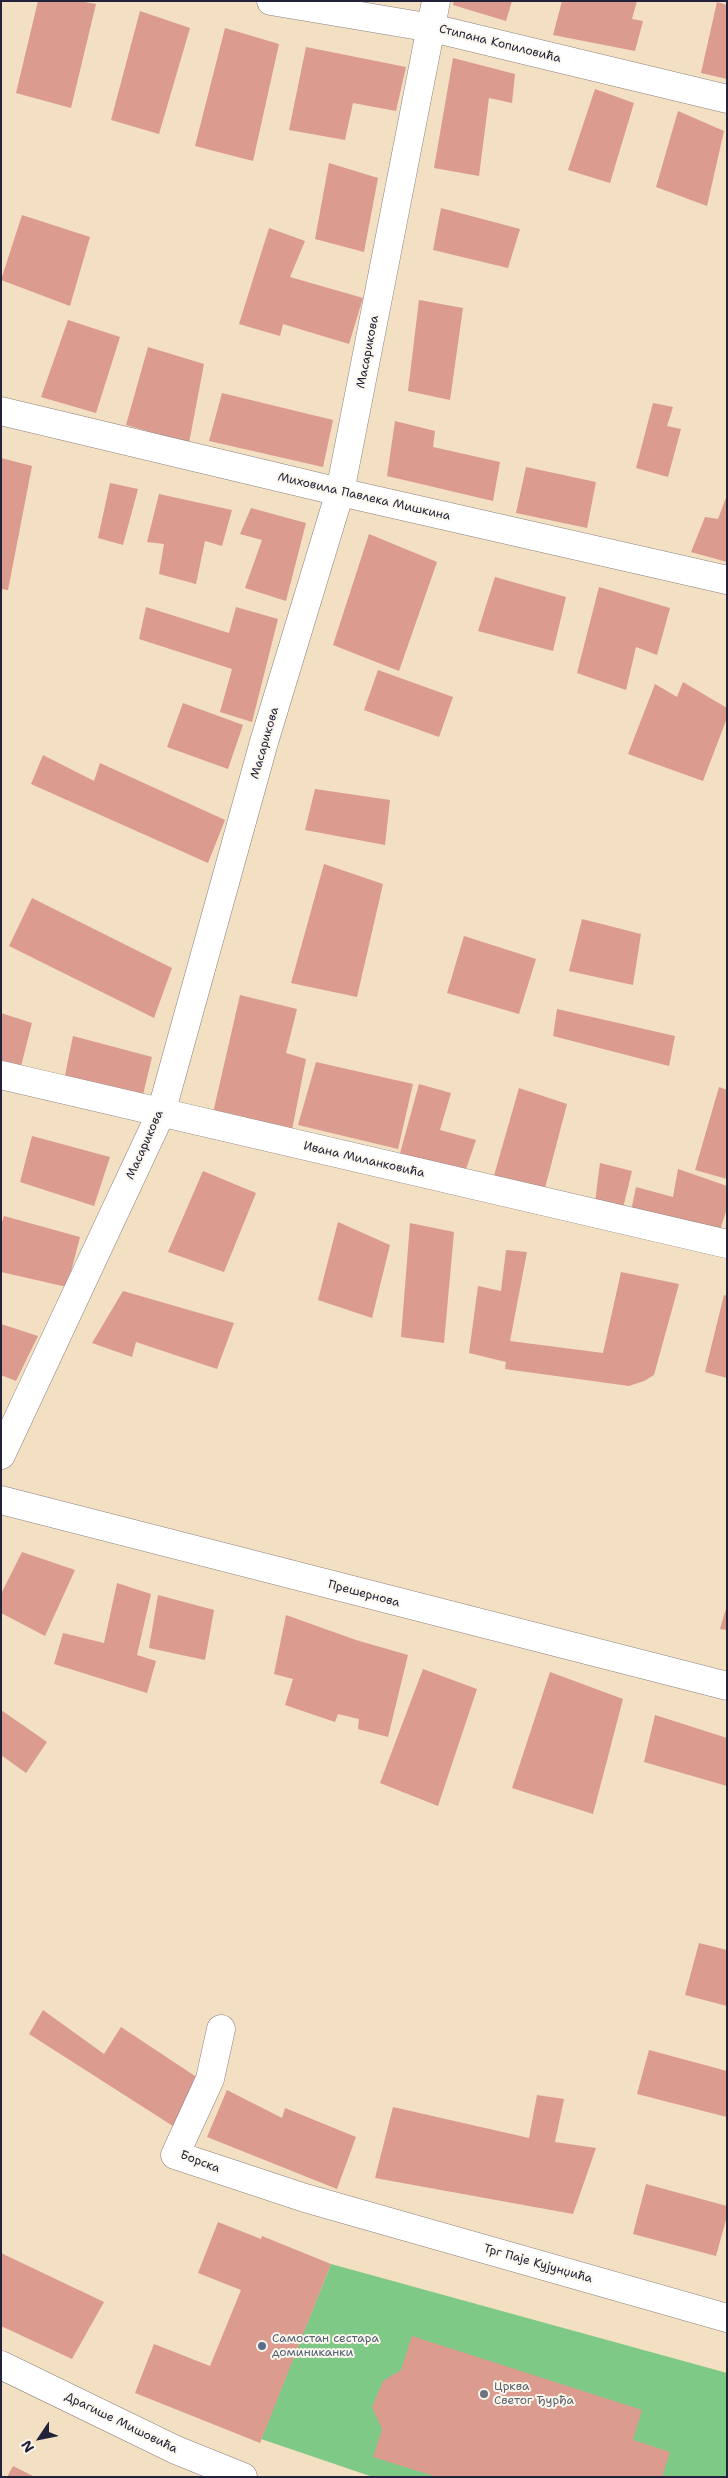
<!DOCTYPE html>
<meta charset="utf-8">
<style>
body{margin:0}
#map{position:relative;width:728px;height:2478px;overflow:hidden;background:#f3dfc2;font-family:"Shantell Sans",sans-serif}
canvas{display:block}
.frame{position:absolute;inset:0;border:2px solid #22223b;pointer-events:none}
.north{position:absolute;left:15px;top:2413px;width:50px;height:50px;-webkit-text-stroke:4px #fbf7ec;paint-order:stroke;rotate:236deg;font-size:14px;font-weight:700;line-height:20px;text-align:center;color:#22223b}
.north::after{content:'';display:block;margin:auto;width:18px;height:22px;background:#22223b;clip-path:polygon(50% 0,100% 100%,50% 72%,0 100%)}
</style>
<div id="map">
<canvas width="728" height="2478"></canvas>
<div class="frame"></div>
<div class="north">N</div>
</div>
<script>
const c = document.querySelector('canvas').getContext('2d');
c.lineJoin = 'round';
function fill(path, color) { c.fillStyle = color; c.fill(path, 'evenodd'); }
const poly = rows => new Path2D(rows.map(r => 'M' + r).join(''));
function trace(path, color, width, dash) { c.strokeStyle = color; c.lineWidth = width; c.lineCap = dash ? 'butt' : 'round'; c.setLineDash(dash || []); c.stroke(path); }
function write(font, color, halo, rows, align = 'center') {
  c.font = font + ' "Shantell Sans",sans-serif'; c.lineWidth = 4; c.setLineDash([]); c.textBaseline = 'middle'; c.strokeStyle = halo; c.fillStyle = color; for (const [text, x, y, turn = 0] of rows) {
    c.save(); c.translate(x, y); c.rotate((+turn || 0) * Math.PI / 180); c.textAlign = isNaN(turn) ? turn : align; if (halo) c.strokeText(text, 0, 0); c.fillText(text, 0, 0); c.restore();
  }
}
fill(poly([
 [331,2264,727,2373,727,2477,373,2477,261,2439]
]), '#7ec986');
fill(poly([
 [38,1,79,1,96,4,71,108,16,93],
 [454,1,512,1,506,21,453,5],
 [562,1,637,1,632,19,643,21,635,51,553,35],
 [717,2,727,5,727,79,701,73],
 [140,11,190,28,159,134,111,120],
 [225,28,279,44,253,161,195,146],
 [306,47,406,67,396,111,353,103,345,140,289,130],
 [453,58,515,74,512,103,489,98,479,176,434,168],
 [595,89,634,103,610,183,568,170],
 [678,111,724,131,707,206,656,187],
 [329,163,378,178,364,252,315,239],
 [441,208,520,229,508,268,433,250],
 [22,215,90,237,70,306,1,280],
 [269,228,305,241,290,277,363,298,349,344,283,324,280,336,239,324],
 [419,300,463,308,450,400,408,391],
 [68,320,120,337,96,413,41,397],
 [148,347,204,364,189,443,126,425],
 [222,393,333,420,323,467,209,441],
 [653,403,673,407,667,426,681,429,668,477,636,468],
 [395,421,435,431,433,447,500,462,493,501,387,476],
 [1,458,32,466,8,590,1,589],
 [526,467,596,482,587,528,516,513],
 [110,483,138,489,123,545,98,538],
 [159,494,232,510,222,546,205,541,196,584,159,574,164,544,147,542],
 [727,495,727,562,691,552,705,517,718,519],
 [251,508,306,523,286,601,245,588,262,540,240,534],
 [369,534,437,562,399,671,333,645],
 [495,577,566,597,553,651,478,631],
 [599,587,670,608,657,655,636,647,626,690,577,673],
 [146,607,229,633,236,607,278,619,252,722,220,712,232,669,139,639],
 [378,670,453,697,439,737,364,710],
 [683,682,727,708,727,718,703,781,628,754,655,684,677,697],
 [183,703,243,725,228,769,167,747],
 [43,755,94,781,100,763,225,820,208,863,31,784],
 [315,789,390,800,385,845,305,830],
 [324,864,383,884,357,997,291,983],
 [32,898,172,968,154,1018,9,946],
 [582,919,641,934,633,985,569,971],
 [464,936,536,959,519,1014,447,993],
 [240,995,297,1009,286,1053,306,1059,292,1130,213,1113],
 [557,1009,675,1036,669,1066,553,1036],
 [1,1013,32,1023,20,1070,1,1065],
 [73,1036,152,1057,141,1103,63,1085],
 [316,1062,413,1084,398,1149,298,1125],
 [419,1084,451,1093,440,1130,476,1140,465,1172,399,1157],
 [719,1087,727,1090,727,1179,695,1170],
 [519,1088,567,1104,544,1192,493,1179],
 [32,1136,110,1157,94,1206,20,1182],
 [600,1163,632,1171,623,1208,595,1202],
 [678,1169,727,1186,727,1208,719,1234,631,1211,636,1187,673,1197],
 [203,1171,256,1193,224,1272,168,1252],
 [4,1216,80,1237,67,1287,1,1272,1,1225],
 [338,1222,390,1245,372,1318,318,1300],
 [410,1223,454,1232,444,1343,401,1337],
 [506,1250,527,1252,510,1341,603,1353,621,1272,679,1284,654,1375,644,1381,629,1386,505,1369,506,1362,469,1353,478,1286,501,1291],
 [123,1291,234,1323,217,1369,136,1342,132,1357,92,1343],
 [724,1295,727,1296,727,1378,705,1372],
 [1,1324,38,1336,16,1381,1,1375],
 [22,1552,75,1570,45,1636,1,1613,1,1594],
 [117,1583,151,1594,137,1655,156,1661,147,1693,54,1664,63,1633,104,1643],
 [158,1595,214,1610,205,1660,149,1648],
 [727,1605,727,1630,720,1629],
 [286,1615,356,1640,408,1655,388,1737,358,1729,359,1719,338,1714,335,1722,285,1705,293,1679,274,1674],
 [423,1669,477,1689,438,1806,380,1783],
 [550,1672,623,1699,593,1814,512,1788],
 [1,1710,47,1742,26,1773,1,1755],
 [655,1715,727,1738,727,1786,644,1762],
 [699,1943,727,1950,727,2006,685,1995],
 [43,2010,104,2054,121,2027,201,2080,176,2128,29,2034],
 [649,2050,727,2071,727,2117,637,2094],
 [227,2090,282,2118,285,2108,356,2137,337,2189,207,2137],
 [537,2095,564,2099,555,2142,596,2148,573,2214,375,2178,393,2107,529,2138],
 [646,2184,727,2206,727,2216,716,2256,633,2234],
 [218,2222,261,2239,262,2236,331,2264,260,2443,135,2393,154,2344,210,2366,241,2290,198,2273],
 [1,2253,104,2302,72,2359,1,2326],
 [412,2336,642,2410,633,2440,670,2452,662,2477,437,2477,373,2457,382,2429,372,2407,383,2381,401,2370],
 [13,2466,35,2477,7,2477]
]), '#db9b8f');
const minor = poly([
 [271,1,432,28,727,99],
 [1,411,340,492,727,580],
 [1,1075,727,1244],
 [1,1455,161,1113,264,742,340,492,436,1],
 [1,1500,727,1686],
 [221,2029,210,2079,175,2155,305,2198,727,2318],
 [1,2365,176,2450,243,2477]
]);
trace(minor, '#8a807e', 29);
trace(minor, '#fff', 28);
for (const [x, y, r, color] of [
 [262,2346,5,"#5c6f8a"],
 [484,2394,5,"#6b7280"]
]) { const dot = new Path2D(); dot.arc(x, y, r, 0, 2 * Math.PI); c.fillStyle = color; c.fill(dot); trace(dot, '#fbf7ec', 2); }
write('12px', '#22223b', '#fbf7ec', [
 ["Стипана Копиловића",500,44,14],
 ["Масарикова",368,352,-79],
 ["Миховила Павлека Мишкина",364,497,13],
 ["Масарикова",265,743,-74],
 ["Масарикова",145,1145,-66],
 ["Ивана Миланковића",364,1160,13],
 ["Прешернова",364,1594,15],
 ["Борска",200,2162,21],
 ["Трг Паје Кујунџића",538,2264,16],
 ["Драгише Мишовића",121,2423,26]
]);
write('12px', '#4e5e75', '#fbf7ec', [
 ["Самостан сестара",272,2339],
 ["доминиканки",272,2353]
], 'left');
write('12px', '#5b616d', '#fbf7ec', [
 ["Црква",494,2387],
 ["Светог Ђурђа",494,2401]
], 'left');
</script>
